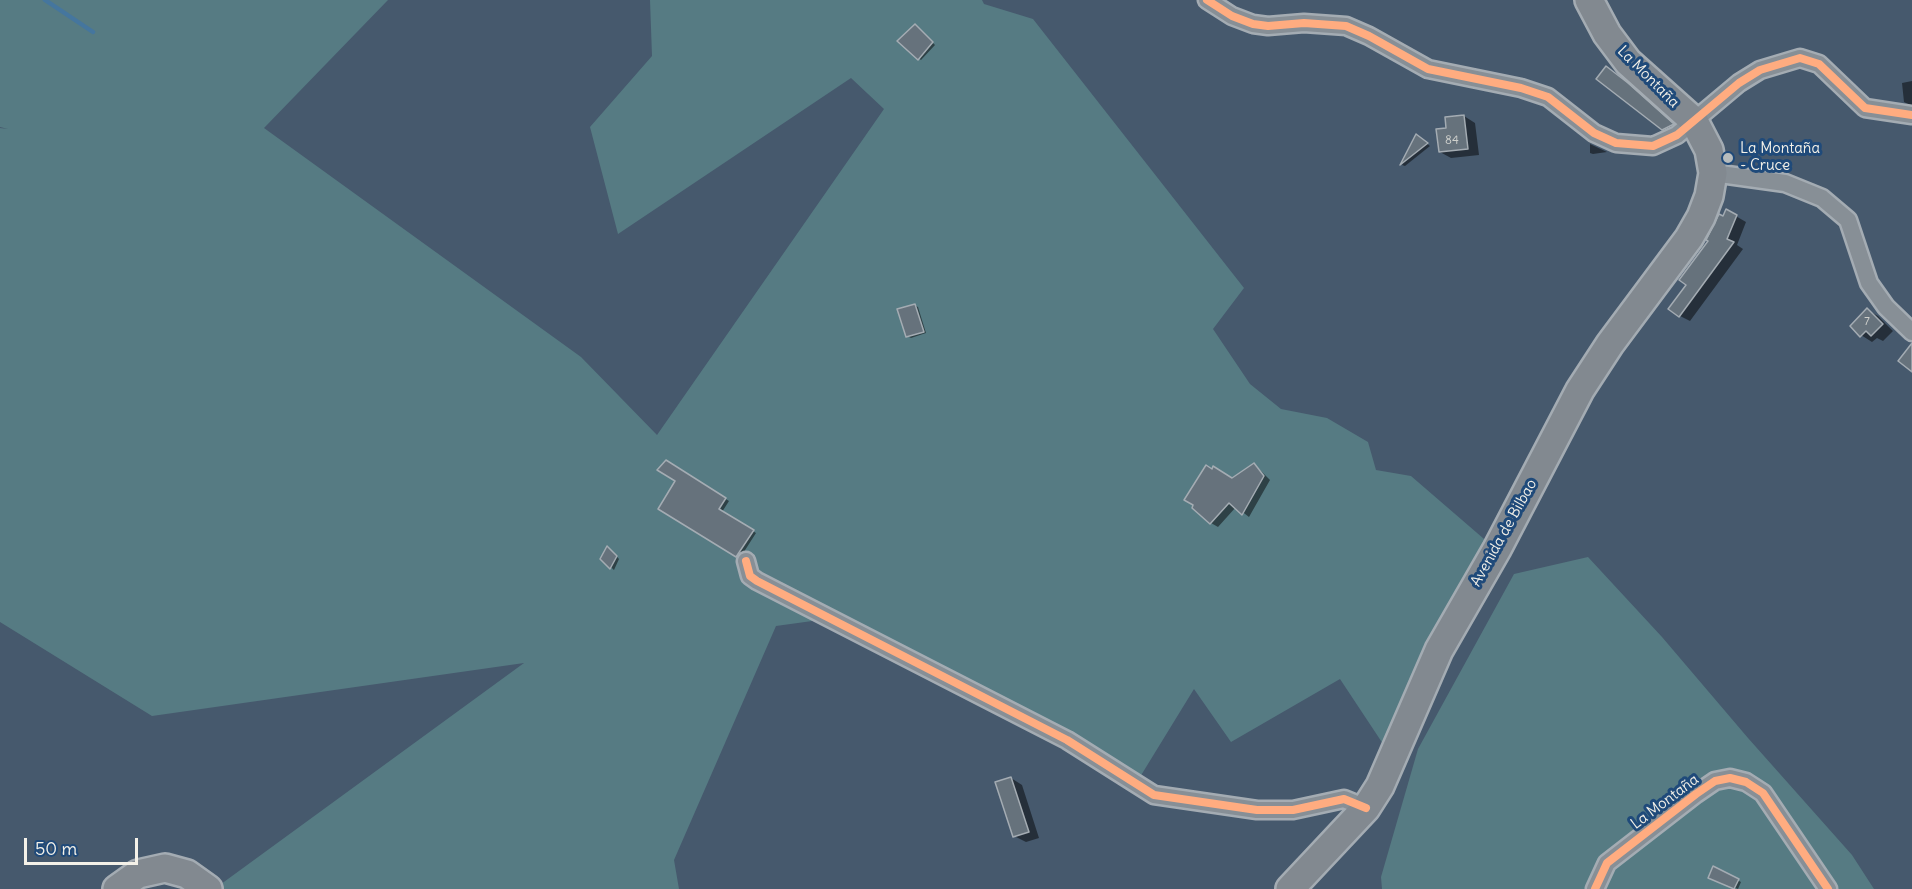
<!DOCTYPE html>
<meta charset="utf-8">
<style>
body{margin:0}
#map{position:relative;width:1912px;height:889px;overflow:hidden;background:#46596d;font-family:Delius,sans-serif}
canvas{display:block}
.scale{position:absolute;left:24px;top:838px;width:114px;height:27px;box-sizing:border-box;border:3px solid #f4f1e8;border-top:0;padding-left:8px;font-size:18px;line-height:21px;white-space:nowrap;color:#f4f1e8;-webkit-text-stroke:4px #1f4a7a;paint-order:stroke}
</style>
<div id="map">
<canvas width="1912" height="889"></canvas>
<div class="scale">50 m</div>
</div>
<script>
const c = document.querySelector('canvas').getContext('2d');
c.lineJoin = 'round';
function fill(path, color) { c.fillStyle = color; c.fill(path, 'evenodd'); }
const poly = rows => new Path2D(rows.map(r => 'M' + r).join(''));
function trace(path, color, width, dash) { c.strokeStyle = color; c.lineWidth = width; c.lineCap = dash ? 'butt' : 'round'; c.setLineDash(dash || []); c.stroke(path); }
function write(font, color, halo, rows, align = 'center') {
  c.font = font + ' Delius,sans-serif'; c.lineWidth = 6; c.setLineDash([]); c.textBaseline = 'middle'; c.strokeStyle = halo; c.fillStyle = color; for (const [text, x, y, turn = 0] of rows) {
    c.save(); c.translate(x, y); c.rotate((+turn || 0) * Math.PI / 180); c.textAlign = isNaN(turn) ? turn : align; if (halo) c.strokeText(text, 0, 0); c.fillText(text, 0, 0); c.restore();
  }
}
fill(poly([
 [0,0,388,0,264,128,581,357,657,435,884,109,851,78,618,234,590,127,652,56,650,0,982,0,984,4,1033,19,1244,288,1213,329,1250,384,1281,409,1327,418,1368,442,1376,470,1411,476,1491,545,1389,753,1340,679,1231,742,1194,689,1140,777,834,618,776,626,674,860,679,889,219,889,217,887,524,663,152,716,0,622,0,128,8,129,0,127],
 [1588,557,1662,637,1748,738,1852,855,1874,889,1382,889,1381,877,1418,749,1514,574]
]), '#567b83');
fill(poly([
 [916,26,935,45,921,60,918,58],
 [1613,73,1680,129,1671,133,1663,129],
 [1912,81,1912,106,1904,102,1902,83],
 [1464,116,1475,123,1479,155,1451,158,1440,152],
 [1417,136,1430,146,1405,166,1402,165],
 [1590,144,1607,152,1593,154,1590,153],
 [1727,211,1746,222,1737,245,1743,249,1690,321,1680,316,1688,284],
 [914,305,918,307,926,333,911,338,907,336],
 [1867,310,1878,316,1893,331,1883,341,1877,338,1872,342,1861,335],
 [666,462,729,501,722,512,756,533,740,558,660,509,677,481],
 [1254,464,1270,480,1249,517,1236,507,1218,527,1211,523,1232,479],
 [610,549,619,559,614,570,602,559],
 [1011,778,1022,785,1039,838,1026,842,1014,836],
 [1714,868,1741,882,1738,889,1709,877]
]), '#0007');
trace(poly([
 [45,0,93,32]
]), '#45769e', 4.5);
const building = poly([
 [915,24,933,42,918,60,897,41,915,24],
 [1606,66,1628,83,1674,124,1662,130,1596,79,1606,66],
 [1464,115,1468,149,1439,152,1436,129,1446,128,1445,117,1464,115],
 [1416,134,1428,143,1400,165,1416,134],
 [1726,209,1737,215,1727,239,1734,242,1679,317,1668,309,1686,285,1679,280,1708,241,1706,240,1719,214,1723,216,1726,209],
 [915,304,924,332,906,337,897,309,915,304],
 [1867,308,1883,324,1871,336,1866,331,1860,337,1850,326,1867,308],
 [1912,343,1912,372,1898,361,1912,343],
 [666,460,726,498,719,509,754,530,736,557,658,509,675,481,657,470,666,460],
 [1254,463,1264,476,1242,515,1229,503,1210,524,1192,508,1193,505,1184,500,1206,465,1212,469,1213,466,1232,478,1254,463],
 [607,546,617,556,610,569,600,559,607,546],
 [1011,777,1029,832,1013,837,995,782,1011,777],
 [1713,866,1739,879,1734,889,1708,878,1713,866]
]);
fill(building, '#66727c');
trace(building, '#a4acb3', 1.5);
const minor = poly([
 [1207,0,1232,16,1253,24,1268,26,1304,23,1346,26,1369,36,1428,69,1521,88,1548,97,1594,133,1616,143,1653,146,1677,135,1739,83,1760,70,1800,58,1819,64,1865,108,1912,115],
 [1713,173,1785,183,1822,198,1848,220,1869,283,1886,307,1912,332],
 [746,561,750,576,757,581,1067,740,1154,795,1257,810,1293,810,1344,799,1366,808],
 [1595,889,1607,863,1696,794,1715,781,1730,778,1746,782,1763,793,1828,889]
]);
const trunk = poly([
 [117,889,138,874,165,868,187,874,208,889],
 [1290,889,1366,808,1380,786,1439,650,1497,549,1580,390,1610,344,1689,238,1701,217,1709,196,1713,173,1709,150,1694,121,1628,62,1607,34,1589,0]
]);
trace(minor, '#a4acb3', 21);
trace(trunk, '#a4acb3', 32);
trace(minor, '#878f96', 16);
trace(trunk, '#828990', 27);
trace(poly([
 [1207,0,1232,16,1253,24,1268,26,1304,23,1346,26,1369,36,1428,69,1521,88,1548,97,1594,133,1616,143,1653,146,1677,135,1739,83,1760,70,1800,58,1819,64,1865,108,1912,115],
 [746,561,750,576,757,581,1067,740,1154,795,1257,810,1293,810,1344,799,1366,808],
 [1595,889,1607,863,1696,794,1715,781,1730,778,1746,782,1763,793,1828,889]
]), '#ffac80', 8);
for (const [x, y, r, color] of [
 [1728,158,6,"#b7bcbd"]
]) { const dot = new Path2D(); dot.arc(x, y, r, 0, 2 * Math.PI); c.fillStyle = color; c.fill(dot); trace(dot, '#1f4a7a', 2); }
write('12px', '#d0d1cd', null, [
 ["84",1452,141],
 ["7",1867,322]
]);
write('15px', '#f4f1e8', '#1f4a7a', [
 ["La Montaña",1648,77,45],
 ["Avenida de Bilbao",1504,533,-61],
 ["La Montaña",1665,802,-37]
]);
write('15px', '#f4f1e8', '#1f4a7a', [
 ["La Montaña",1740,149],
 ["- Cruce",1740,166]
], 'left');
</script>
